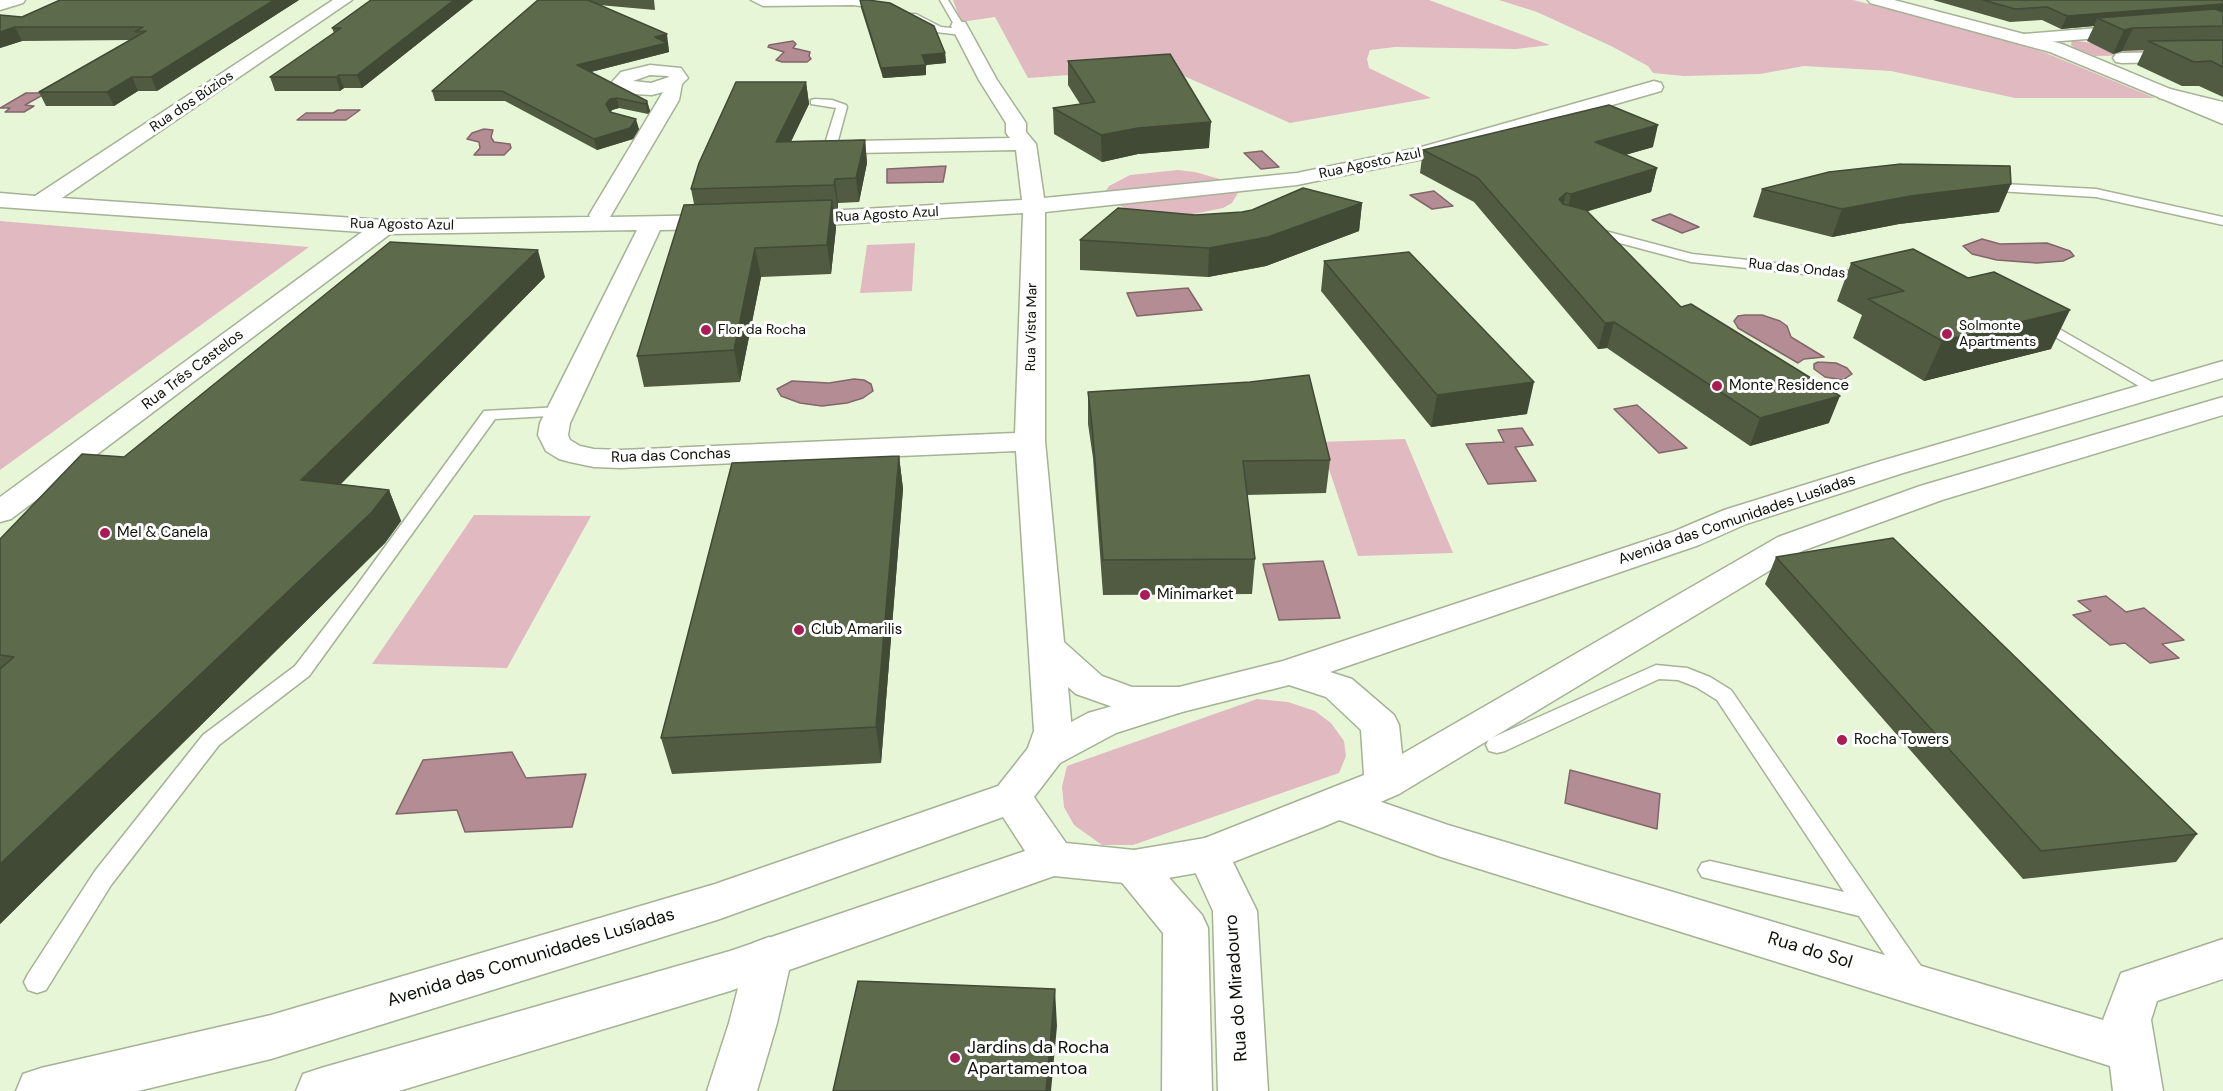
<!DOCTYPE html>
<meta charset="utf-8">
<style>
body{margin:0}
canvas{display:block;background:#e8f6d8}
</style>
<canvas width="2223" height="1091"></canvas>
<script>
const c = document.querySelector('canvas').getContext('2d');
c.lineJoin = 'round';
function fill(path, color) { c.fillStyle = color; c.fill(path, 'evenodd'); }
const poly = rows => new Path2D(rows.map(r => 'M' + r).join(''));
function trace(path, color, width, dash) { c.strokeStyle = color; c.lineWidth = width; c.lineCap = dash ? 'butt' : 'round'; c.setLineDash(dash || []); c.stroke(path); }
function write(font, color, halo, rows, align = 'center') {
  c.font = font + ' "DM Sans",sans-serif'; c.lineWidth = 6; c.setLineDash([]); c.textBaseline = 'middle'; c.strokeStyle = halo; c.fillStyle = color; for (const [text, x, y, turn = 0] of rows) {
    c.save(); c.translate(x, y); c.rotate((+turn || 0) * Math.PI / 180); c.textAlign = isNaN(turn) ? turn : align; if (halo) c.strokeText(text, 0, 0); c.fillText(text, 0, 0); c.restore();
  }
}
fill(poly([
 [953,0,1429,0,1550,45,1516,49,1395,47,1370,50,1367,59,1369,68,1431,98,1290,123,1166,68,1028,78,995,17,961,22],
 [1499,0,1853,0,1975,31,2046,53,2155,98,2015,98,1891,71,1804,66,1760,74,1684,76,1653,73,1648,66,1611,46,1537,12],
 [1178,170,1195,172,1223,180,1105,192,1109,186,1130,175],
 [1239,191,1232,203,1223,208,1184,216,1127,209,1117,204],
 [0,221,309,247,0,470],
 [915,243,912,291,860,293,867,245],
 [1405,439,1453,553,1358,556,1320,442],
 [474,515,591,516,507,668,372,664],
 [1257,699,1288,702,1315,711,1331,723,1344,741,1346,756,1339,773,1133,845,1102,845,1074,825,1064,807,1062,787,1067,766]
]), '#e0b9c1');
fill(poly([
 [2072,40,2091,43,2217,53,2095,56,2075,48,2071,45]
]), '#deb5bd');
const water = poly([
 [793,41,796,44,793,48,810,52,809,56,811,59,807,62,782,62,776,60,784,52,768,47,769,45,793,41],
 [26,93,46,93,25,105,34,106,24,112,5,112,10,108,0,108,26,93],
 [338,110,360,110,346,120,297,120,306,113,333,113,338,110],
 [484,129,493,130,491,137,494,142,510,144,511,148,504,155,474,155,480,148,479,142,467,139,472,133,484,129],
 [1262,151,1279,167,1261,169,1244,153,1262,151],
 [946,166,943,182,887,183,887,169,946,166],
 [1434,191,1453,206,1432,209,1410,195,1434,191],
 [1670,214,1699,227,1682,233,1652,220,1670,214],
 [1982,239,2000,244,2047,243,2070,251,2074,256,2063,261,2037,263,1997,260,1972,254,1963,246,1982,239],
 [1188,288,1202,310,1137,316,1127,293,1188,288],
 [1745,315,1762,315,1780,321,1787,326,1791,337,1824,357,1804,359,1798,363,1738,328,1734,321,1738,316,1745,315],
 [1818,362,1836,363,1847,368,1852,374,1843,380,1825,377,1814,369,1814,364,1818,362],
 [854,379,864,380,871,384,873,391,863,398,847,403,822,406,800,403,781,396,777,389,792,381,829,383,854,379],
 [1637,405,1687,448,1659,453,1614,409,1637,405],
 [1522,428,1533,445,1515,447,1536,481,1488,484,1466,444,1504,442,1498,430,1522,428],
 [1323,561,1340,618,1279,620,1263,564,1323,561],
 [2106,596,2126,612,2144,608,2184,640,2162,644,2179,658,2150,663,2125,643,2110,645,2073,615,2091,611,2078,601,2106,596],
 [512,752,526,778,586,774,572,827,465,832,457,810,396,814,423,760,512,752],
 [1570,770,1660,794,1657,829,1565,803,1570,770]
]);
fill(water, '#b38c94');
trace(water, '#816769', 1.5);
const service = poly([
 [751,0,858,0,888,6,884,9,853,5,763,6,751,0],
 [940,0,948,0,964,26,962,28,956,28,940,0],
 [910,14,916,14,941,27,962,29,967,32,962,35,936,32,910,18,910,14],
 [815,99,832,100,846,105,847,107,837,144,851,145,851,149,826,149,824,147,836,108,811,104,811,100,815,99],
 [1985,183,2096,189,2223,217,2223,225,2096,197,1981,190,1979,187,1985,183],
 [1590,227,1692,254,1869,273,1876,277,1869,281,1691,262,1586,234,1584,231,1586,228,1590,227],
 [2040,318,2159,386,2162,389,2154,394,2149,392,2035,325,2033,322,2040,318],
 [561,407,567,409,569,412,567,415,495,419,309,676,219,745,111,885,46,990,37,993,28,990,24,982,28,974,95,871,203,735,295,666,355,588,484,411,561,407],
 [1656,665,1687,668,1710,677,1731,690,1925,972,1929,980,1925,988,1916,991,1907,988,1859,916,1702,877,1698,870,1702,863,1710,861,1844,892,1717,700,1696,687,1678,680,1659,679,1505,751,1497,753,1489,751,1486,745,1489,739,1656,665]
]);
const minor = poly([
 [0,0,25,0,23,3,0,10,0,0],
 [333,0,352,0,62,198,384,220,590,217,589,215,663,92,652,95,634,94,614,86,612,82,621,72,650,65,681,68,688,78,682,84,679,100,610,217,724,215,732,217,735,222,732,227,724,229,660,230,570,423,568,435,570,440,580,446,594,449,621,450,1015,433,1023,213,791,227,783,225,780,220,783,215,791,213,1022,200,1016,150,855,153,848,151,845,147,848,143,855,141,1010,138,1006,133,1006,123,979,80,951,26,953,22,965,22,997,80,1026,123,1026,132,1036,144,1044,198,1297,173,1418,148,1654,81,1661,83,1663,87,1661,91,1428,158,1297,185,1045,212,1045,441,1064,642,1102,676,1132,687,1178,687,1191,691,1197,700,1191,709,1178,713,1130,713,1076,694,1068,687,1072,731,1060,763,1046,768,1032,763,1026,753,1034,731,1016,451,621,468,594,467,570,462,559,459,546,451,538,435,540,423,637,230,390,234,11,519,0,522,0,497,362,232,0,207,0,193,35,196,333,0],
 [650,75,668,76,669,77,651,83,633,81,650,75],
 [2223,18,2223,28,2024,44,2018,43,2015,39,2018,35,2024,34,2223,18],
 [2223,51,2223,61,2122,63,2116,62,2113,58,2116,54,2122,53,2223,51],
 [2166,88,2223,102,2223,114,2159,98,2157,94,2159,90,2166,88],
 [1338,787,1448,825,2103,1020,2121,973,2223,939,2223,979,2157,1001,2151,1020,2163,1091,2113,1091,2110,1066,1441,857,1323,814,1317,803,1323,792,1338,787],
 [1208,837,1223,842,1257,911,1268,1091,1218,1091,1213,911,1187,854,1193,842,1208,837],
 [1134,850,1149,855,1202,915,1208,928,1212,1091,1162,1091,1163,933,1119,879,1112,867,1119,855,1134,850],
 [769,937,785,943,792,957,777,1023,757,1091,707,1091,729,1023,746,957,753,943,769,937]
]);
const tertiary = poly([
 [1868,0,1894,0,2062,44,2223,111,2223,124,2050,52,1870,3,1868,0]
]);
const secondary = poly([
 [2223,361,2223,378,1903,473,1746,524,1699,545,1330,672,1352,679,1394,715,1399,725,1402,754,1778,537,1920,486,2223,397,2223,415,1942,500,1802,551,1399,794,1323,827,1223,866,1208,871,1134,884,1054,876,730,991,399,1091,296,1091,303,1074,321,1068,730,951,1025,851,1003,817,717,920,271,1059,138,1091,16,1091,23,1074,41,1068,271,1015,715,884,998,786,1032,743,1088,713,1179,687,1283,661,1675,531,1724,510,1881,461,2223,361],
 [1289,685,1326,697,1361,730,1364,775,1205,838,1134,850,1066,843,1034,797,1060,763,1116,733,1182,712,1289,685]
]);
trace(service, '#a5b295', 3);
trace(minor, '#a5b295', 3);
trace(tertiary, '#a5b295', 3);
trace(secondary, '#a5b295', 3);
fill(service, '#fff');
fill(minor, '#fff');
fill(tertiary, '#fff');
fill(secondary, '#fff');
fill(poly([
 [299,0,157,91,138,91,114,106,46,106,39,92,131,40,22,41,0,48,22,17],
 [371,0,473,0,362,88,344,88,340,91,275,91,270,77,334,33,332,28],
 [538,0,654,0,655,10,599,5,669,44,668,44,669,52,591,72,647,101,650,111,648,114,619,108,612,110,611,112,639,129,633,139,597,150,505,101,435,101,432,91],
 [860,0,945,53,946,63,926,65,926,75,883,78,861,8],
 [1933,0,2223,0,2223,97,2199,86,2182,86,2137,65,2144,50,2122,51,2113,54,2087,41,2094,26,2061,29,2042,20,2010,22],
 [1068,61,1209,148,1138,154,1102,162,1054,134,1053,108,1080,104,1068,85],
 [806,82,809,104,791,141,865,140,867,163,859,202,838,203,838,209,833,209,836,228,831,274,761,277,740,382,644,387,637,356,694,204,691,189],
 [1653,147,1625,155,1657,168,1651,192,1587,211,1681,307,1829,423,1750,446,1607,348,1598,349,1474,202,1420,173,1423,150],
 [1762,189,1999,212,1899,224,1832,237,1753,217],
 [1362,203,1359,231,1266,266,1208,277,1080,270,1080,240,1195,215,1242,212],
 [1324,261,1527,414,1431,427,1321,291],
 [1851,263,2051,349,1924,381,1853,338,1862,315,1837,301],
 [545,277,341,484,389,490,401,521,385,543,0,924,0,539,124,457],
 [1088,392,1330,460,1326,493,1247,495,1255,559,1252,594,1103,595,1093,458,1088,424],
 [899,456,903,489,881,763,672,774,661,738],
 [1776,557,2197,834,2176,862,2023,879,1765,584]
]), '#505b41');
fill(poly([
 [274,0,299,0,157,91,151,77],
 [454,0,473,0,362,88,357,75],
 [2223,4,2223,16,2097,18,2094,26,2061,29,2067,16],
 [15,27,22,41,0,48,0,32],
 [2133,28,2122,51,2113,54,2124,30],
 [667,34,669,52,579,75,577,65,655,37],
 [945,53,946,63,923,65,922,55],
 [926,65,926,75,883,78,881,68],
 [339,75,344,88,340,91,336,77],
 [132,77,138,91,114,106,107,92],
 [806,82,809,104,780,165,776,142],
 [617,98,619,108,612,110,608,115,606,104,610,99],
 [647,101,650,111,648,114,646,104],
 [636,119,639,129,633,139,597,150,594,139],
 [1211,122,1209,148,1138,154,1102,162,1101,135,1138,128],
 [1658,125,1653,147,1590,165,1595,142],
 [865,140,867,163,859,202,856,178],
 [1657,168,1651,192,1566,218,1571,194],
 [835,179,838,203,838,209,834,185],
 [2011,184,1999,212,1899,224,1832,237,1842,209,1910,196],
 [1566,193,1561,217,1559,199],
 [832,200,836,228,831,274,827,245],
 [1362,203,1359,231,1266,266,1208,277,1209,248],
 [755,248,761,277,740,382,734,350],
 [538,250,545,277,315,510,301,480],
 [2070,310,2051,349,1924,381,1942,341],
 [1614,322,1607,348,1598,349,1605,323],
 [1534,382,1527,414,1431,427,1437,395],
 [1840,396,1829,423,1750,446,1760,418],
 [899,456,903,489,881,763,876,727],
 [389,490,401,521,385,543,0,924,0,864],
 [1055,989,1057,1026,1051,1091,1046,1091]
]), '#414a35');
const building = poly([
 [60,0,274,0,151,77,132,77,107,92,39,92,146,31,135,32,143,27,15,27,0,32,0,15,22,17,60,0],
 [371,0,454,0,357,75,339,75,336,77,270,77,341,28,332,28,371,0],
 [538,0,588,0,667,34,655,37,667,43,577,65,647,101,646,104,617,98,610,99,606,104,610,112,636,119,630,128,594,139,502,91,432,91,538,0],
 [860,0,868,0,890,3,934,26,945,53,922,55,926,65,881,68,860,0],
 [1983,0,2223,0,2223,4,2067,16,2047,7,2015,9,1983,0],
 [2215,9,2223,12,2223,26,2133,28,2124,30,2097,18,2215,9],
 [2223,40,2223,67,2211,61,2194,62,2148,41,2223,40],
 [1170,54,1211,122,1138,128,1101,135,1053,108,1095,102,1068,61,1170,54],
 [736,82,806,82,776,142,865,140,856,178,835,179,834,185,691,189,699,163,736,82],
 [1609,105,1658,125,1595,142,1657,168,1571,194,1566,193,1559,199,1563,204,1586,210,1681,307,1691,304,1840,396,1760,418,1614,322,1605,323,1478,178,1423,150,1609,105],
 [1901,164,2010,166,2011,184,1910,196,1842,209,1762,189,1829,172,1901,164],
 [1303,188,1362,203,1268,237,1209,248,1080,240,1118,208,1195,215,1242,212,1252,210,1303,188],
 [832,200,827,245,755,248,734,350,637,356,684,205,832,200],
 [390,242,538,250,301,480,389,490,372,512,0,864,0,669,14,657,0,655,0,539,82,454,124,457,390,242],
 [1913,249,1968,278,1994,272,2070,310,1942,341,1868,299,1904,291,1851,263,1913,249],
 [1409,252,1534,382,1437,395,1324,261,1409,252],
 [1309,375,1330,460,1243,461,1255,559,1103,560,1092,425,1088,392,1250,382,1309,375],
 [899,456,876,727,661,738,732,463,899,456],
 [1893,538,2197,834,2041,851,1776,557,1893,538],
 [858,981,1055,989,1046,1091,833,1091,858,981]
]);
fill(building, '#5d6a4c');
trace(building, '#414a35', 1.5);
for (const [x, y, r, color] of [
 [706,330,6,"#ac1c54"],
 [1947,334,6,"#ac1c54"],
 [1717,386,6,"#ac1c54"],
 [105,533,6,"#ac1c54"],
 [1145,595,6,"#ac1c54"],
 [799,630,6,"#ac1c54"],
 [1842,740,6,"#ac1c54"],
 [955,1058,6,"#ac1c54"]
]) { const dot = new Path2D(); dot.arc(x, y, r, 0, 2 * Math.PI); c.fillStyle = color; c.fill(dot); trace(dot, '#fff', 2); }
write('14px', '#0c1006', '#fff', [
 ["Rua dos Búzios",192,102,-34],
 ["Rua Agosto Azul",1370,164,-12],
 ["Rua Agosto Azul",887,215,-3],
 ["Rua Agosto Azul",402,225,1],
 ["Rua das Ondas",1797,269,6],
 ["Rua Vista Mar",1032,327,-89]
]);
write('14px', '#0c1006', '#fff', [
 ["Solmonte",1959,326],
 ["Apartments",1959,342],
 ["Flor da Rocha",718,330]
], 'left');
write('15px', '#0c1006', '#fff', [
 ["Rua Três Castelos",193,370,-37],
 ["Rua das Conchas",671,456,-2],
 ["Avenida das Comunidades Lusíadas",1737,520,-19]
]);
write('15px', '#0c1006', '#fff', [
 ["Monte Residence",1729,386],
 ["Mel & Canela",117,533],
 ["Minimarket",1157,595],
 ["Club Amarilis",811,630],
 ["Rocha Towers",1854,740]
], 'left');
write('18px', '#0c1006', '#fff', [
 ["Rua do Sol",1810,951,17],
 ["Avenida das Comunidades Lusíadas",531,958,-17],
 ["Rua do Miradouro",1237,988,-94]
]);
write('18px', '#0c1006', '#fff', [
 ["Jardins da Rocha",967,1048],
 ["Apartamentoa",967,1069]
], 'left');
</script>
